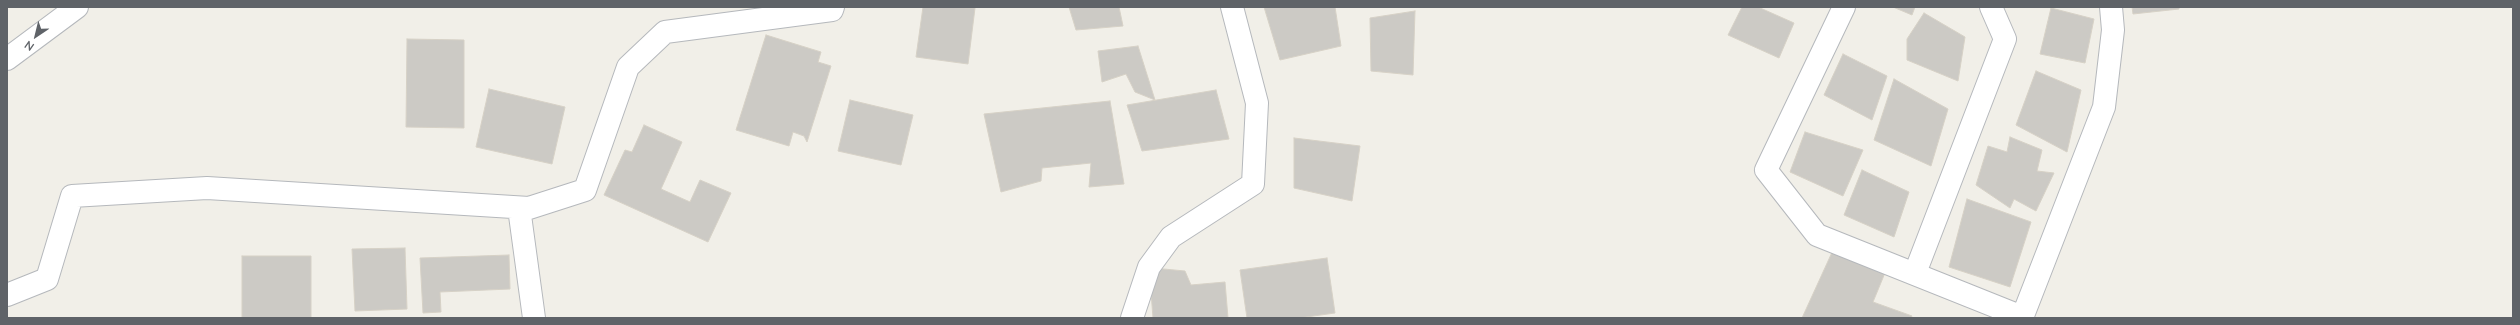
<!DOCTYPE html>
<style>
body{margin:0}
#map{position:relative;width:2520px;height:325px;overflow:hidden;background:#f1efe8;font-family:Lato,sans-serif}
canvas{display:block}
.frame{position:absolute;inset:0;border:8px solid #5f6368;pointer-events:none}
.north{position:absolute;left:16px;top:16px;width:40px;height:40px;-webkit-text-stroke:3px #fff;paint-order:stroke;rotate:215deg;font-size:11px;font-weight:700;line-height:16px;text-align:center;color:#5f6368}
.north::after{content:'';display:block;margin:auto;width:14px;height:18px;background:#5f6368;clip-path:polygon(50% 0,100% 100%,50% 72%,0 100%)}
</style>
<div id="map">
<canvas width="2520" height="325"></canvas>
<div class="frame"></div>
<div class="north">N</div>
</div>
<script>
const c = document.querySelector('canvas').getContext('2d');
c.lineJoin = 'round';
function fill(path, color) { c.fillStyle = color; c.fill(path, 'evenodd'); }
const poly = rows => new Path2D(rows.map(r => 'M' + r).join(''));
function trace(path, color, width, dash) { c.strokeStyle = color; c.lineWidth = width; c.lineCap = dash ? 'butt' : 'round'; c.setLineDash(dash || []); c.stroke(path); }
const building = poly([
 [923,7,975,8,968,64,916,57,923,7],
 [1069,7,1119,7,1123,26,1076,30,1069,7],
 [1264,7,1335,7,1341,46,1280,60,1264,7],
 [1742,7,1758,7,1794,23,1779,58,1728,35,1742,7],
 [1893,7,1915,7,1912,15,1893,7],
 [2132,7,2179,7,2179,9,2133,14,2132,7],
 [2051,8,2094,19,2085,63,2040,54,2051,8],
 [1415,11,1413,75,1371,71,1370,18,1415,11],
 [1924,13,1965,37,1958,81,1907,60,1907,39,1924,13],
 [766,35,821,52,818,62,831,66,807,142,804,136,793,132,789,146,736,130,766,35],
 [407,39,464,40,464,128,406,127,407,39],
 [1138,46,1155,100,1135,92,1126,74,1102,82,1098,51,1138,46],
 [1843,54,1887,76,1872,120,1824,95,1843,54],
 [2036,71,2081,90,2067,152,2016,125,2036,71],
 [1894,79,1948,109,1931,166,1874,140,1894,79],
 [489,89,565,107,552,164,476,147,489,89],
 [1216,90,1229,139,1142,151,1127,105,1216,90],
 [850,100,913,115,901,165,838,151,850,100],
 [1110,101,1124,184,1089,187,1091,163,1042,168,1041,181,1001,192,984,114,1110,101],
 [644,125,682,142,661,189,690,202,700,180,731,193,708,242,604,195,625,150,632,152,644,125],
 [1805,132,1863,150,1843,196,1790,172,1805,132],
 [2010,137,2042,150,2037,171,2054,173,2036,211,2014,199,2010,208,1976,185,1988,146,2007,152,2010,137],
 [1294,138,1360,146,1352,201,1294,188,1294,138],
 [1862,170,1909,192,1894,237,1844,215,1862,170],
 [1967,199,2031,222,2010,287,1949,267,1967,199],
 [405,248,407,309,355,311,352,249,405,248],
 [1834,248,1887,268,1873,302,1912,316,1911,318,1802,318,1834,248],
 [509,255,510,289,440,292,441,312,423,313,420,258,509,255],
 [242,256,311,256,311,318,242,318,242,256],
 [1327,258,1335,313,1299,318,1247,318,1240,270,1327,258],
 [1153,268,1185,271,1191,285,1225,282,1228,318,1153,318,1151,292,1153,268]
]);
fill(building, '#cccac5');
trace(building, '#d6d1c6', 1);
const minor = poly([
 [1844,7,1766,170,1817,235,2022,317],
 [7,59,77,7],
 [519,208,534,318],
 [1915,273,2005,39,1991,7],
 [7,295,47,279,72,196,207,188,529,208,585,190,628,67,665,32,794,15,832,10,833,7],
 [1132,318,1149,267,1171,237,1253,184,1257,103,1232,7],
 [2022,318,2104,107,2113,30,2111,7]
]);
trace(minor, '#b5b8bc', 24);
trace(minor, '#fff', 22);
</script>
